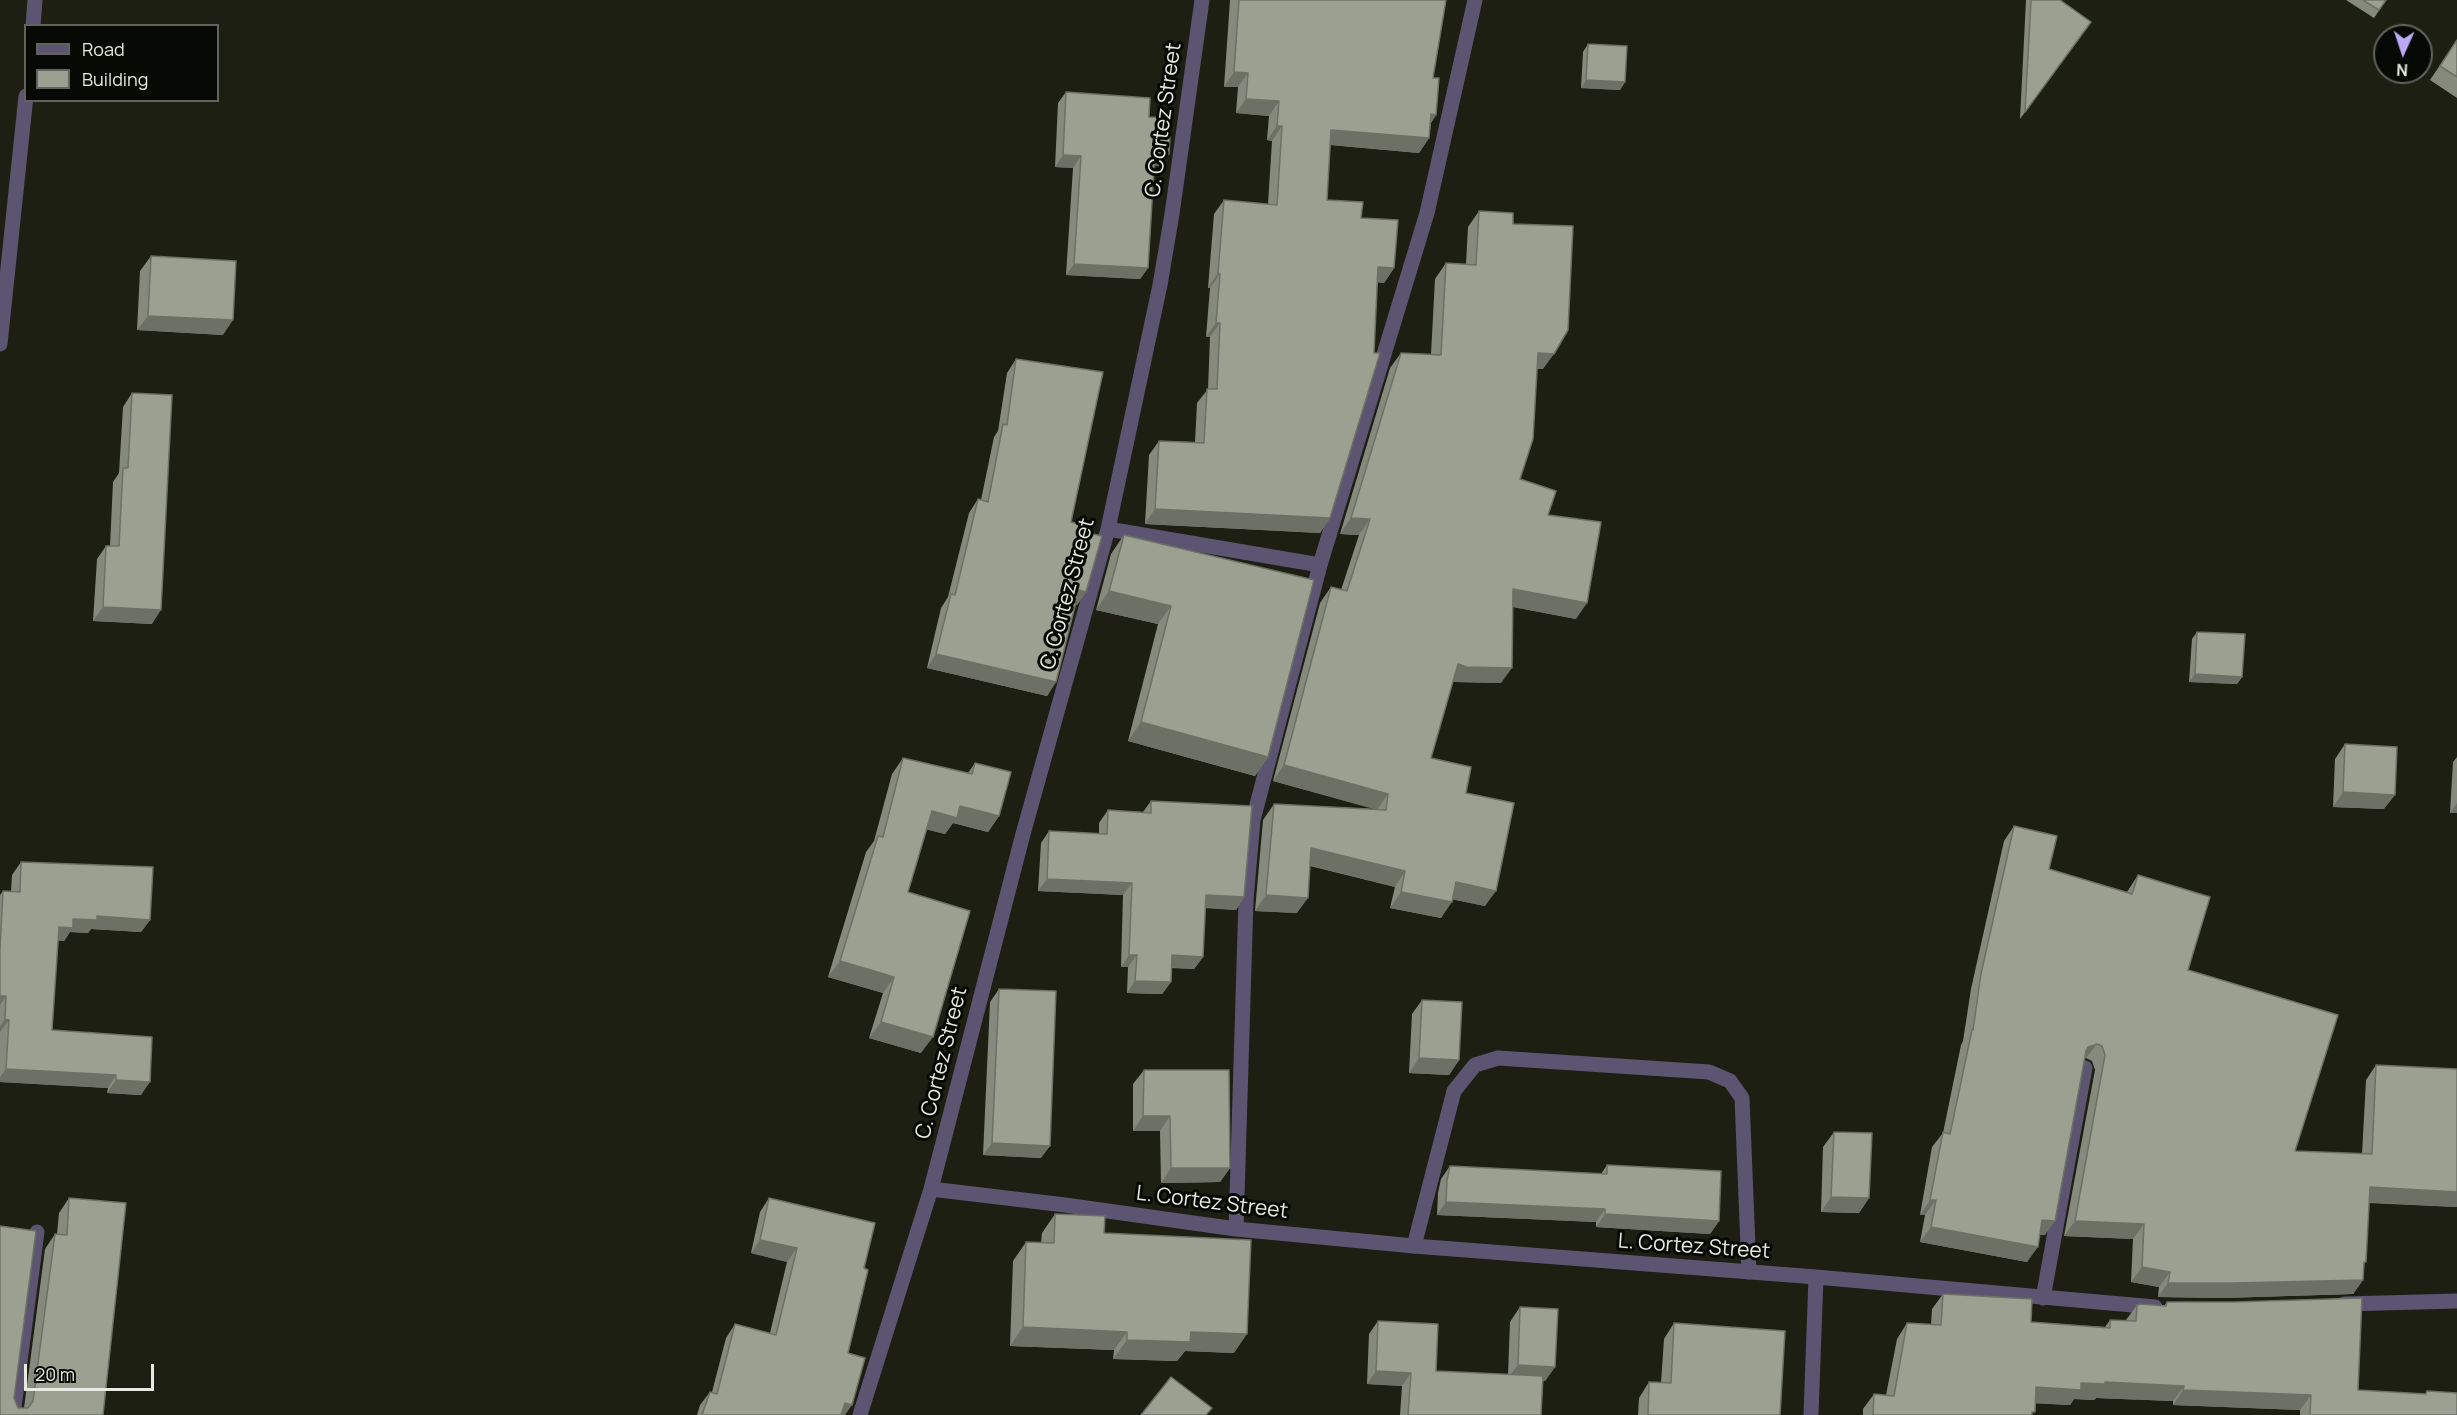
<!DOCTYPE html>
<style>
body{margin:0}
#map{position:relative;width:2457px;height:1415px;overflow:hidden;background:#1c1f12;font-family:Manrope,sans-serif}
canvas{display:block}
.legend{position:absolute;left:24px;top:24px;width:195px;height:78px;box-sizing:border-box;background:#070904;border:2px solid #61635c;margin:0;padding:8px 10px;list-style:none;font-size:18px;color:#e7eae1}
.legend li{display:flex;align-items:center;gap:12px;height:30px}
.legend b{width:30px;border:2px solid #61635c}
.north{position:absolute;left:2373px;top:24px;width:60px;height:60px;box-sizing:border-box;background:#070904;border:2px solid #61635c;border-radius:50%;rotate:183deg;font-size:16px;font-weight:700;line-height:24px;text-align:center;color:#e7eae1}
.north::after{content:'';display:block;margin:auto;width:21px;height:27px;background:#baaaf6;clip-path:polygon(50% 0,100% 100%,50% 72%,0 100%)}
.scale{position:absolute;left:24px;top:1364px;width:130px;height:27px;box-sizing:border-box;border:3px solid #e7eae1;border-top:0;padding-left:8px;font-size:18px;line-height:21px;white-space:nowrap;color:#e7eae1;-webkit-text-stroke:4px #070904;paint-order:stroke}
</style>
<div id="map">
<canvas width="2457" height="1415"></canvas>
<ul class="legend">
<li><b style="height:8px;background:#5b5572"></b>Road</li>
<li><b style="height:16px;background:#9ca090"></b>Building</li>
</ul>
<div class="north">N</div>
<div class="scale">20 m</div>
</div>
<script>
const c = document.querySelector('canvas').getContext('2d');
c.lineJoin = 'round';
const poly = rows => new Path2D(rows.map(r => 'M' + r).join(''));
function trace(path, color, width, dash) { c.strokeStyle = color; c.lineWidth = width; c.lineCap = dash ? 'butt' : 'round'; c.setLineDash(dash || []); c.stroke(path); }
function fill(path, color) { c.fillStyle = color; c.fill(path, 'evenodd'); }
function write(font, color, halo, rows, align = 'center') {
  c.font = font + ' Manrope,sans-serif'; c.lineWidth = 6; c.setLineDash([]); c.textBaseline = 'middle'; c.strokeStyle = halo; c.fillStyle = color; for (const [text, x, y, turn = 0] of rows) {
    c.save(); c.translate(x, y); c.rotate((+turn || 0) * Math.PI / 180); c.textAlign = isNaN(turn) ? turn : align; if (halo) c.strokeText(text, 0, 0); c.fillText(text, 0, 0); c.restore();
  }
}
trace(poly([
 [1414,1246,1454,1091,1475,1065,1498,1058,1709,1072,1730,1081,1742,1098,1749,1272],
 [2043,1298,2085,1068],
 [13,1415,37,1232]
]), '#5b5572', 15);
trace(poly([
 [33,26,35,0],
 [0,344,26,96],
 [1108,529,1320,565],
 [931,1189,1065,1205,1236,1229,1414,1246,1816,1277,2155,1307],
 [1236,1229,1246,900,1253,820,1320,565,1427,213,1475,0],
 [2344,1304,2457,1301],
 [860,1415,931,1189,1023,834,1108,529,1160,285,1172,214,1202,0],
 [1811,1415,1816,1277]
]), '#5b5572', 15);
fill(poly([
 [1230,0,1446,0,1433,78,1436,115,1431,123,1429,138,1419,153,1330,145,1327,200,1361,218,1394,268,1384,283,1377,282,1330,518,1320,533,1145,524,1149,455,1159,441,1195,442,1197,403,1208,389,1210,337,1206,337,1210,288,1208,288,1214,214,1224,200,1268,204,1272,141,1267,140,1269,116,1236,113,1238,87,1224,87],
 [2026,0,2060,0,2091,22,2020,119],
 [2346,0,2386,0,2374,18],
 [2457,40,2457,98,2430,80],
 [1588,44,1625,82,1620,90,1581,88,1583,52],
 [1066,92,1149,117,1161,166,1154,165,1148,268,1140,279,1066,275,1073,168,1055,167,1058,103],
 [1479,211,1513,224,1543,369,1537,369,1520,479,1548,515,1576,619,1513,607,1501,683,1456,682,1453,681,1431,758,1466,793,1485,906,1452,899,1441,918,1390,908,1395,887,1310,866,1297,913,1255,911,1263,820,1274,804,1376,809,1273,781,1320,603,1331,587,1341,590,1359,535,1340,534,1390,368,1401,353,1431,354,1435,279,1446,263,1466,264,1468,227],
 [151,256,223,335,137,330,140,271],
 [1016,359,1071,522,1079,531,1086,592,1077,605,1075,605,1056,682,1047,696,927,668,941,608,948,597,969,513,978,499,981,500,994,437,998,431,1007,373],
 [132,393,152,624,93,621,97,559,106,546,110,546,113,482,119,473,123,407],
 [1124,535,1314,580,1268,757,1255,776,1128,741,1158,624,1096,610,1111,554],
 [2197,632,2242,677,2237,684,2189,682,2192,639],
 [2345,744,2384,809,2333,807,2335,759],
 [2457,757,2457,813,2450,813,2453,762],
 [903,758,968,773,975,763,999,816,988,832,953,823,945,834,926,829,908,892,921,1053,869,1038,883,993,828,977,866,852,874,841,892,774],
 [1151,801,1244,897,1236,910,1205,908,1203,957,1194,969,1171,968,1171,982,1162,994,1127,993,1128,967,1121,967,1123,895,1038,891,1041,843,1049,831,1099,834,1099,823,1108,810,1143,812],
 [2014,826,2049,869,2127,892,2138,875,2188,970,2295,1151,2362,1154,2366,1080,2376,1065,2457,1069,2457,1207,2369,1203,2363,1280,2353,1294,2223,1298,2158,1297,2159,1287,2131,1282,2133,1239,2064,1236,2095,1070,2092,1061,2086,1058,2084,1059,2045,1235,2040,1235,2027,1262,1920,1242,1925,1215,1920,1215,1932,1147,1943,1133,1961,1045,1963,1041,1971,989,2004,841],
 [21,862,150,920,141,932,91,929,88,933,70,932,64,941,58,940,52,1030,152,1037,141,1095,107,1093,108,1088,0,1082,0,895,3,891,11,891,12,875],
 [999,989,1041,1158,983,1155,990,1002],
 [1422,1000,1459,1060,1449,1075,1409,1073,1412,1014],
 [1144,1070,1230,1168,1220,1182,1161,1183,1160,1131,1133,1131,1133,1084],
 [1834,1132,1869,1198,1859,1213,1821,1212,1823,1147],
 [1607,1165,1719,1221,1710,1234,1596,1227,1596,1222,1437,1215,1438,1193,1441,1179,1450,1166,1601,1174],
 [69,1198,103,1415,0,1415,14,1398,18,1408,24,1408,45,1249,55,1234,57,1234,59,1213],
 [769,1198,864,1268,848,1353,845,1415,697,1415,700,1405,710,1392,712,1392,726,1338,735,1324,770,1333,787,1262,751,1253,760,1212],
 [1055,1214,1104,1233,1234,1353,1185,1351,1177,1361,1113,1359,1114,1350,1010,1346,1013,1261,1026,1242,1041,1243,1042,1233],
 [1943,1294,2031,1322,2105,1327,2110,1320,2126,1320,2137,1305,2164,1306,2167,1302,2358,1390,2425,1394,2427,1391,2457,1415,2300,1415,2300,1410,2173,1405,2173,1401,2096,1398,2094,1400,2074,1399,2070,1405,2035,1403,2032,1415,1863,1415,1863,1409,1874,1394,1886,1395,1897,1339,1907,1323,1931,1325,1932,1309],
 [1520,1307,1555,1367,1545,1381,1543,1381,1541,1415,1400,1415,1402,1386,1367,1384,1369,1334,1378,1321,1436,1371,1508,1375,1510,1322],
 [1674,1323,1780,1415,1638,1415,1639,1398,1649,1382,1661,1383,1664,1339]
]), '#868a7c');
fill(poly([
 [1234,72,1248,73,1238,87,1224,87],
 [1586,80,1625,82,1620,90,1581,88],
 [1246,99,1279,101,1269,116,1236,113],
 [1431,114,1436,115,1426,129],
 [1277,126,1282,126,1272,141,1267,140],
 [1331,130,1429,138,1419,153,1321,144],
 [1155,153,1169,154,1161,166,1147,165],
 [1063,155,1081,156,1073,168,1055,167],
 [1074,264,1148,268,1140,279,1066,275],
 [1378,267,1394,268,1384,283,1368,281],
 [1218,273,1220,274,1210,288,1208,288],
 [148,316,233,320,223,335,137,330],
 [1216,323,1220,323,1210,337,1206,337],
 [1538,353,1554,354,1543,369,1527,368],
 [1155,509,1330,518,1320,533,1145,524],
 [1351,518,1370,519,1359,535,1340,534],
 [1513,589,1587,603,1576,619,1503,605],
 [1079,590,1086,592,1077,605,1069,604],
 [1109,591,1171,606,1158,624,1096,610],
 [103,607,161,610,152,624,93,621],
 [936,654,1056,682,1047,696,927,668],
 [1458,664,1512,668,1501,683,1456,682,1447,679],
 [2195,674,2242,677,2237,684,2189,682],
 [1141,722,1268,757,1255,776,1128,741],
 [1284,765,1388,794,1377,810,1273,781],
 [2343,792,2395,795,2384,809,2333,807],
 [2457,803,2457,813,2450,813],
 [960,806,999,816,988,832,953,823,945,834,920,828,932,811],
 [1311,848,1405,871,1395,887,1300,863],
 [1047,879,1132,883,1123,895,1038,891],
 [1456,882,1496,891,1485,906,1445,898],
 [1401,892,1452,902,1441,918,1390,908],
 [1206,895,1244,897,1236,910,1198,907],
 [1266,895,1308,898,1297,913,1255,911],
 [97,916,150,920,141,932,91,929,88,933,70,932,64,941,50,940,59,927,73,919],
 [1129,955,1137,955,1128,967,1121,967],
 [1172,955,1203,957,1194,969,1163,967],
 [840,961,894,977,883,993,828,977],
 [1135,981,1171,982,1162,994,1127,993],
 [0,996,6,996,0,1005],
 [5,1019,9,1020,0,1032,0,1026],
 [881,1022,933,1037,921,1053,869,1038],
 [2097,1044,2086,1058,2078,1061,2088,1047],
 [1419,1058,1459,1060,1449,1075,1409,1073],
 [6,1069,116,1075,108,1088,0,1082,0,1077],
 [116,1080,150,1082,141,1095,107,1093],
 [1143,1116,1170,1116,1160,1131,1133,1131],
 [992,1143,1050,1146,1041,1158,983,1155],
 [1171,1168,1230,1168,1220,1182,1161,1183],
 [2370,1187,2457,1192,2457,1207,2359,1202],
 [1831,1197,1869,1198,1859,1213,1821,1212],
 [1930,1200,1936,1200,1925,1215,1920,1215],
 [1446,1202,1605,1209,1596,1222,1437,1215],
 [1605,1214,1719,1221,1710,1234,1596,1227],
 [2042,1220,2055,1221,2045,1235,2032,1235],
 [2075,1221,2144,1224,2133,1239,2064,1236],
 [1931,1227,2038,1247,2027,1262,1920,1242],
 [760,1240,797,1248,787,1262,751,1253],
 [2142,1267,2170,1272,2159,1287,2131,1282],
 [2363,1280,2353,1294,2223,1298,2158,1297,2168,1283],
 [1023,1327,1127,1332,1114,1350,1010,1346],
 [1191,1332,1247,1334,1234,1353,1185,1351,1177,1361,1113,1359,1127,1340],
 [1518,1365,1555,1367,1545,1381,1507,1379],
 [1376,1371,1411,1373,1402,1386,1367,1384],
 [2105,1382,2184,1386,2173,1401,2096,1398,2094,1400,2074,1399,2070,1405,2025,1403,2036,1387,2081,1383],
 [2183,1390,2311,1395,2300,1410,2173,1405],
 [845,1403,852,1405,845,1415,836,1415]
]), '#6d7065');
const building = poly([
 [1239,0,1446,0,1433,78,1439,78,1436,115,1431,114,1429,138,1331,130,1327,200,1363,202,1361,218,1398,220,1394,268,1378,267,1374,353,1380,353,1330,518,1155,509,1159,441,1204,443,1207,389,1217,389,1220,323,1216,323,1220,274,1218,273,1224,200,1277,205,1282,126,1277,126,1279,101,1246,99,1248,73,1234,72,1239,0],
 [2031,0,2060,0,2091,22,2025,112,2031,0],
 [2363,0,2386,0,2379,10,2363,0],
 [2457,40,2457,77,2440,66,2457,40],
 [1588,44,1627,46,1625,82,1586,80,1588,44],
 [1066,92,1150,98,1149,117,1171,118,1169,154,1155,153,1148,268,1074,264,1081,156,1063,155,1066,92],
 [1479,211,1513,213,1513,224,1573,226,1568,330,1554,354,1538,353,1533,439,1520,479,1556,491,1548,515,1601,522,1587,603,1513,589,1512,668,1467,667,1458,664,1431,758,1471,767,1466,793,1514,803,1496,891,1456,882,1452,902,1401,892,1405,871,1311,848,1308,898,1266,895,1274,804,1386,810,1388,794,1284,765,1331,587,1347,591,1370,519,1351,518,1401,353,1441,355,1446,263,1476,265,1479,211],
 [151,256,236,261,233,320,148,316,151,256],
 [1016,359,1103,372,1071,522,1080,524,1079,531,1102,536,1086,592,1079,590,1056,682,936,654,951,594,955,595,978,499,988,502,1003,424,1007,425,1016,359],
 [132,393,172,395,161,610,103,607,106,546,119,546,123,468,128,468,132,393],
 [1124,535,1314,580,1268,757,1141,722,1171,606,1109,591,1124,535],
 [2197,632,2245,634,2242,677,2195,674,2197,632],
 [2345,744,2397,747,2395,795,2343,792,2345,744],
 [903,758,972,774,975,763,1011,772,999,816,960,806,957,818,932,811,908,892,970,911,933,1037,881,1022,894,977,840,961,878,836,883,837,903,758],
 [1151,801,1252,806,1244,897,1206,895,1203,957,1172,955,1171,982,1135,981,1137,955,1129,955,1132,883,1047,879,1049,831,1107,834,1108,810,1151,813,1151,801],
 [2014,826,2057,836,2049,869,2132,894,2138,875,2210,897,2188,970,2338,1015,2295,1151,2372,1154,2376,1065,2457,1069,2457,1192,2370,1187,2366,1262,2364,1262,2363,1280,2233,1283,2168,1283,2170,1272,2142,1267,2144,1224,2075,1221,2105,1055,2102,1046,2097,1044,2088,1047,2086,1051,2055,1221,2042,1220,2038,1247,1931,1227,1936,1200,1930,1200,1943,1132,1950,1134,1972,1030,1973,1030,1981,974,2014,826],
 [21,862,153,867,150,920,97,916,97,920,73,919,73,928,59,927,52,1030,152,1037,150,1082,116,1080,116,1075,6,1069,9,1020,5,1019,6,996,0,996,0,949,3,891,20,892,21,862],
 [999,989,1056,991,1050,1146,992,1143,999,989],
 [1422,1000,1462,1002,1459,1060,1419,1058,1422,1000],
 [1144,1070,1229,1070,1230,1168,1171,1168,1170,1116,1143,1116,1144,1070],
 [1834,1132,1872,1133,1869,1198,1831,1197,1834,1132],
 [1607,1165,1721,1171,1719,1221,1605,1214,1605,1209,1446,1202,1447,1180,1450,1166,1607,1174,1607,1165],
 [69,1198,126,1203,103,1415,0,1415,0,1226,36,1231,14,1398,18,1408,28,1408,33,1401,55,1234,67,1235,69,1198],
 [769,1198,875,1223,864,1268,868,1270,848,1353,865,1358,852,1405,845,1403,841,1415,702,1415,710,1392,717,1394,735,1324,776,1335,797,1248,760,1240,769,1198],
 [1055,1214,1105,1216,1104,1233,1251,1240,1247,1334,1191,1332,1190,1342,1127,1340,1127,1332,1023,1327,1026,1242,1054,1243,1055,1214],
 [1943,1294,2032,1299,2031,1322,2110,1328,2110,1320,2136,1321,2137,1305,2141,1304,2166,1306,2167,1302,2234,1302,2362,1298,2358,1390,2426,1394,2427,1391,2457,1393,2457,1415,2310,1415,2311,1395,2183,1390,2184,1386,2105,1382,2105,1384,2081,1383,2081,1390,2036,1387,2035,1412,2032,1412,2032,1415,1873,1415,1874,1394,1894,1396,1907,1323,1941,1325,1943,1294],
 [1520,1307,1558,1309,1555,1367,1518,1365,1520,1307],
 [1378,1321,1438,1324,1436,1371,1543,1376,1541,1415,1408,1415,1411,1373,1376,1371,1378,1321],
 [1674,1323,1785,1331,1780,1415,1648,1415,1649,1382,1671,1383,1674,1323],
 [1171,1377,1212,1408,1206,1415,1141,1415,1171,1377]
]);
fill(building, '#9ca090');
trace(building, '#6d7065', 1.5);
write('21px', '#e7eae1', '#070904', [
 ["C. Cortez Street",1164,120,-82],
 ["C. Cortez Street",1068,594,-75],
 ["C. Cortez Street",942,1063,-76],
 ["L. Cortez Street",1212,1203,7],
 ["L. Cortez Street",1694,1247,4]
]);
</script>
